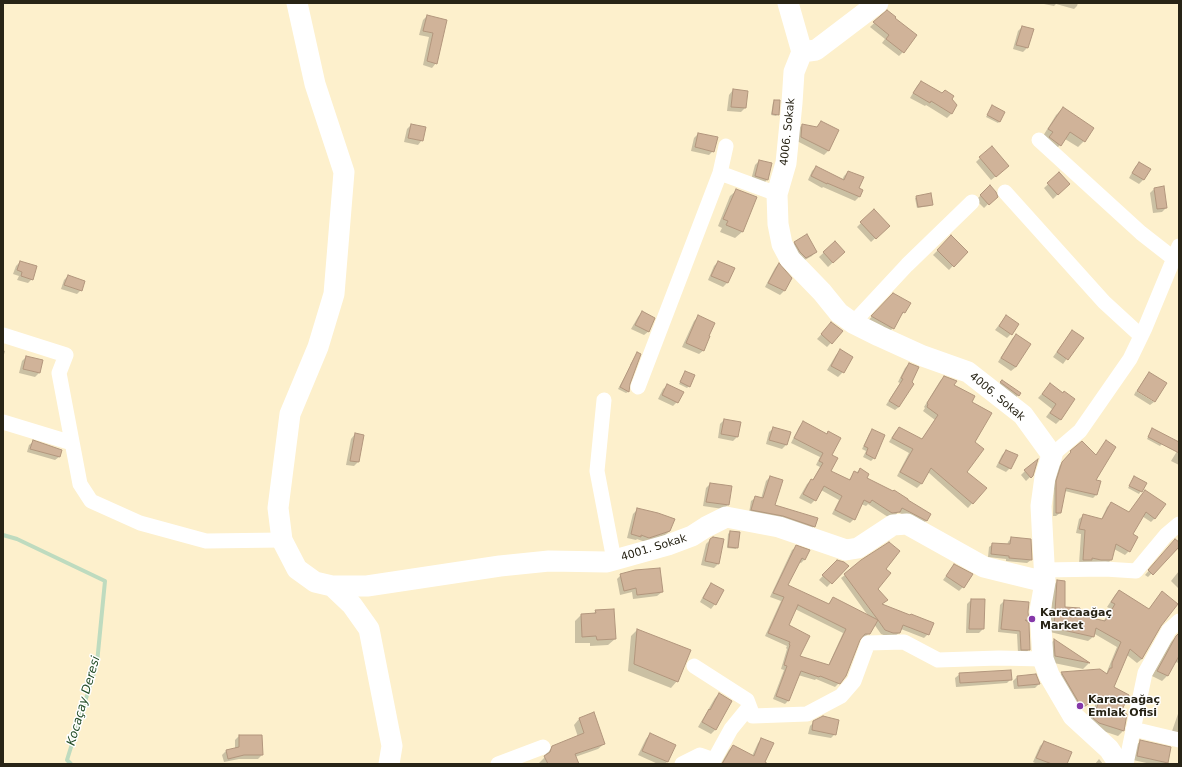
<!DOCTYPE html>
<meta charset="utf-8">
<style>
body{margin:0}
#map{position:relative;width:1182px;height:767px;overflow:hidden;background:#fdf0cc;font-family:"DejaVu Sans",sans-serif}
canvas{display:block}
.frame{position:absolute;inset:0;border:4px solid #282416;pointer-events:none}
</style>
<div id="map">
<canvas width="1182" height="767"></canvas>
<div class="frame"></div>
</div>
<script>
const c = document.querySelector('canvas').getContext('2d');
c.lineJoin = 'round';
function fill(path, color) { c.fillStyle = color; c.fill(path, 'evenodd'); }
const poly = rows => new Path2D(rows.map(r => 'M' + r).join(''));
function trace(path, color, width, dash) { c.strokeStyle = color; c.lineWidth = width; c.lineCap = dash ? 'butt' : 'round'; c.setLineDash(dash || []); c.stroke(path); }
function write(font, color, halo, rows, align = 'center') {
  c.font = font + ' "DejaVu Sans",sans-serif'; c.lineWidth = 3; c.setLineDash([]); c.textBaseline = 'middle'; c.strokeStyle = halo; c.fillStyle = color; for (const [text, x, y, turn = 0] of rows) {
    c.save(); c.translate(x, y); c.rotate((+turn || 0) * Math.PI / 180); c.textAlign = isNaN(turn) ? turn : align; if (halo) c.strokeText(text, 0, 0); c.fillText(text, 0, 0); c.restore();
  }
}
fill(poly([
 [1039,3,1078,3,1077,6,1074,9,1056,4,1054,6],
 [887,11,903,52,899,56,882,43,885,39,870,27],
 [427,16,446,20,436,63,432,68,423,65,429,37,419,35,423,20],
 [1022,27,1027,48,1023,52,1013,49,1018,31],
 [921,82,950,99,956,105,951,114,947,118,926,105,925,106,910,98,917,86],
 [733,90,745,108,741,112,727,111,729,95],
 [775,101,778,114,776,116,771,115,773,102],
 [992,106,1000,121,998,123,986,117],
 [1063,108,1084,141,1078,147,1065,139,1060,145,1054,151,1043,136,1056,115],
 [821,122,838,131,828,151,824,155,797,141,798,129,802,125,816,128],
 [411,125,422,140,418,145,404,142,407,129],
 [698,134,713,151,709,155,691,151,694,138],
 [980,158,1004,170,991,180,976,162],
 [759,161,767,180,763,184,751,180,755,165],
 [1139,163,1149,169,1143,180,1139,184,1129,178,1135,167],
 [816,167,842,180,844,176,848,172,858,189,862,191,859,197,855,201,823,187,822,188,808,180,812,171],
 [1059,174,1068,184,1053,199,1044,188],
 [990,186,996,196,984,208,976,200],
 [1154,189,1166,208,1162,212,1153,213,1150,193],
 [737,190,756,197,742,232,735,238,720,232,722,228,718,226,730,196],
 [917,197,932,204,930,206,917,208,915,198],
 [861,223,884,230,871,242,857,227],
 [951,237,966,252,949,270,933,255],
 [795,242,816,251,812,256,801,262,791,247],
 [835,242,844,252,828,267,819,257],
 [20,262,32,279,28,283,17,280,19,276,13,274,16,266],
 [718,262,733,269,727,283,723,287,708,280,714,266],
 [778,264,784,291,780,295,765,287,775,268],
 [68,276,81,290,77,294,61,289,64,280],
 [886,301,904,312,898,319,893,328,886,335,866,323],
 [642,312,649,331,644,335,631,329,638,317],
 [1006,316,1011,334,1007,338,995,330],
 [698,317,708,336,704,350,699,354,682,347,694,321],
 [827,328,842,331,827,347,817,339],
 [1016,335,1016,367,1011,371,998,362,1012,339],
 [1068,336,1082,338,1063,364,1053,357],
 [3,350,5,351,3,358],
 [840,351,852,357,842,373,838,377,827,370,836,355],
 [637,353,629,384,628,392,626,393,618,389,631,365,630,365],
 [26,357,39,373,35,377,19,373,22,361],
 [909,364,910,382,899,407,895,410,886,405,900,383,898,382,905,368],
 [1149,373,1155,400,1137,390,1145,378],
 [684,374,689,386,687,388,679,384],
 [944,377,953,385,973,443,966,472,985,488,968,508,928,472,921,484,917,488,897,476,909,453,889,442,895,432,899,428,921,440,935,420,923,411,925,408,924,407,940,381],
 [1002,381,1019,394,1014,400,998,385],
 [668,385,677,402,673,406,658,399,663,389],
 [1050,385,1063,394,1074,399,1060,420,1056,424,1046,417,1052,409,1038,398],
 [1136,391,1154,402,1150,405,1134,395],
 [724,420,737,437,733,441,718,438,720,424],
 [803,423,826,434,828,432,831,456,830,471,848,481,854,473,856,473,860,469,866,479,906,500,930,514,926,521,922,525,898,512,895,516,888,517,868,504,866,506,861,504,854,519,850,523,832,514,839,500,821,490,815,500,811,504,799,498,807,484,811,480,812,481,820,467,816,465,820,457,791,443,799,427],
 [774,428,790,433,786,445,782,449,766,444,769,432],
 [873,430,874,458,871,461,863,457,866,451,862,449,869,434],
 [1151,431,1162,444,1160,446,1147,439],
 [355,434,363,436,358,462,354,466,346,465,351,439],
 [1106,441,1095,481,1096,495,1093,498,1065,491,1060,513,1056,516,1053,516,1054,484,1059,466,1069,456,1068,455,1082,443,1096,455],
 [33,442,61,451,59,457,55,460,27,452,29,445],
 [1179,448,1179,465,1171,461],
 [1006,451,1010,468,1006,472,996,467,1002,455],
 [1025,471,1032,475,1026,481,1021,475],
 [770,477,774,506,814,526,811,530,749,513,751,501,755,498,761,499,766,481],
 [1133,479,1146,483,1139,494,1128,488],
 [710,484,728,505,723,509,703,506,706,488],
 [1141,495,1155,518,1151,522,1142,516,1131,534,1129,551,1125,555,1114,549,1111,560,1107,564,1079,564,1081,534,1076,533,1079,519,1084,515,1101,520,1107,507,1111,503,1129,513],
 [637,510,670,531,665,535,645,542,637,539,636,540,627,538,633,514],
 [730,532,737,547,736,549,727,548,728,534],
 [1011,538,1031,560,1027,563,1006,561,1006,559,988,557,989,547,993,544,1007,545,1008,542],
 [710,540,718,564,714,568,701,565,706,544],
 [1172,544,1179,544,1179,545,1148,577,1145,575],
 [796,547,809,551,804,560,801,563,798,562,786,586,828,605,833,598,869,617,841,578,845,575,884,569,877,589,881,605,928,634,924,638,901,629,899,633,895,636,889,637,881,634,874,624,869,633,865,637,860,638,839,683,835,687,816,679,815,680,798,675,789,700,785,704,773,699,784,670,781,669,787,649,786,648,787,646,765,636,781,601,770,597,792,550],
 [795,609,843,633,828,666,798,656,787,626],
 [837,561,847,566,827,587,819,580],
 [954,565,963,587,959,591,943,580],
 [1179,571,1179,589,1171,581],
 [621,575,662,592,657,596,633,599,632,592,620,595,617,579],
 [1057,581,1064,608,1079,616,1103,622,1111,609,1107,607,1115,595,1119,591,1148,610,1158,597,1160,625,1142,659,1137,663,1127,655,1112,688,1120,712,1126,714,1123,731,1118,736,1094,728,1089,723,1097,699,1077,711,1057,677,1062,673,1106,674,1107,672,1108,669,1117,647,1093,633,1093,637,1088,641,1050,632,1053,586],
 [711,584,715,604,711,609,700,602,707,589],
 [971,600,984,600,983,629,979,633,966,633,967,604],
 [1004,601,1027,612,1028,621,1026,622,1029,649,1026,653,1018,653,1017,634,998,632,1000,605],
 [596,611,615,639,608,645,590,646,590,643,575,643,575,621,581,615,593,614],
 [637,630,677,681,671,688,628,671,631,636],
 [1179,634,1179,663,1175,662,1167,676,1162,681,1152,676,1171,642],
 [1054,640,1089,663,1083,669,1049,662,1048,646],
 [960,674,1011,679,1007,683,956,687,955,678],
 [1018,676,1039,684,1035,688,1014,689,1013,681],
 [719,694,715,730,711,734,698,727,715,698],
 [1179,711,1179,737,1171,734],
 [579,719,604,744,598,749,575,757,578,764,540,764,539,763,545,757,546,753,552,747,578,737,574,725],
 [814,722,835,734,831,738,808,734,810,726],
 [650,734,674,745,667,762,665,764,658,764,638,755,646,739],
 [239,736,261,736,262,755,258,759,239,759,224,762,222,755,226,751,235,749,235,740],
 [762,739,764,764,721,764,729,750,733,746,752,756,758,743],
 [1141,741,1167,762,1165,764,1151,764,1133,760,1136,745],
 [1044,742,1066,764,1034,764,1035,763,1033,762,1040,746],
 [1099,759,1103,764,1095,764]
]), '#0003');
trace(poly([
 [3,535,17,539,105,581,97,663,67,760,71,764]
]), '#bedbbf', 4);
const building = poly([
 [887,10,896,17,895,18,917,35,904,53,886,39,889,35,873,22,887,10],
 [427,15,447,20,437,64,427,61,433,33,423,31,427,15],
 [1022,26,1034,29,1028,48,1016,45,1022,26],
 [921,81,942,93,945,90,954,96,952,99,957,105,952,114,931,101,930,103,913,93,921,81],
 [733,89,748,91,746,108,731,107,733,89],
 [774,100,780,100,779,115,772,114,774,100],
 [992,105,1005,112,1000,122,987,115,992,105],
 [1063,107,1094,128,1085,142,1070,132,1061,146,1049,137,1053,132,1048,129,1063,107],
 [821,121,839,130,829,151,801,137,802,124,817,127,821,121],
 [411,124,426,127,423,141,408,138,411,124],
 [698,133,718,137,714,152,695,147,698,133],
 [992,146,1009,166,996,177,979,157,992,146],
 [759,160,772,163,768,180,755,176,759,160],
 [1139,162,1151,169,1144,180,1132,173,1139,162],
 [816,166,844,180,848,171,864,177,859,188,863,190,860,197,827,183,827,184,811,176,816,166],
 [1059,172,1070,184,1058,195,1047,183,1059,172],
 [990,185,996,192,998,197,989,205,980,195,990,185],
 [1164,186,1167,208,1157,209,1154,188,1164,186],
 [736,189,757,197,743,232,726,225,728,221,723,219,736,189],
 [931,193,933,205,918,207,916,196,931,193],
 [874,209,890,226,876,239,860,222,874,209],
 [807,234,817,252,806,258,800,252,794,242,807,234],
 [951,235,968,252,954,267,937,250,951,235],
 [835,241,845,252,833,263,823,252,835,241],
 [20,261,37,266,33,280,21,276,22,272,17,270,20,261],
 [718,261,735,268,728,283,711,276,718,261],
 [779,263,792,278,785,291,768,283,779,263],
 [68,275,85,281,82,291,64,285,68,275],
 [893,293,911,303,905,313,903,312,894,329,871,316,893,293],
 [642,311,655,318,649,332,635,325,642,311],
 [698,315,715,323,709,336,710,336,704,351,686,343,698,315],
 [1006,315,1019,324,1012,335,999,326,1006,315],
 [831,322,843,331,832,344,821,334,831,322],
 [1072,330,1084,338,1068,360,1057,352,1072,330],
 [1016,334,1031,344,1016,367,1001,358,1016,334],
 [840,349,853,357,844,373,831,366,840,349],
 [637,352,641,354,630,384,629,392,620,387,637,352],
 [26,356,43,360,40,373,23,369,26,356],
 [909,363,919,367,912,382,914,384,899,407,889,401,903,379,901,378,909,363],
 [685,371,695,375,690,387,680,382,685,371],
 [1149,372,1167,383,1155,402,1137,391,1149,372],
 [944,376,957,381,954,385,975,396,972,402,992,413,975,442,984,449,967,472,987,488,973,504,931,468,922,484,900,472,913,449,892,438,899,427,922,439,938,415,927,407,928,404,927,403,944,376],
 [1002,380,1021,393,1019,396,1000,382,1002,380],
 [1050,383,1063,393,1064,391,1075,399,1061,420,1050,413,1056,404,1042,394,1050,383],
 [667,384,684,392,678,403,662,395,667,384],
 [724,419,741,422,738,437,721,434,724,419],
 [803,421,827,434,828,431,841,438,832,455,838,458,831,471,850,480,854,471,858,473,860,468,869,474,867,478,893,491,894,490,908,499,908,500,931,514,927,521,902,508,900,512,892,513,872,500,870,503,864,500,855,520,835,510,842,496,824,486,816,501,803,494,811,479,813,480,823,463,819,461,823,453,794,438,803,421],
 [773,427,791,432,787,445,769,440,773,427],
 [1152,428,1179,442,1179,453,1148,437,1152,428],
 [872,429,885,435,875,459,866,454,868,448,864,446,872,429],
 [355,433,364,435,359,462,350,461,355,433],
 [33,440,62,450,60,457,30,449,33,440],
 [1106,440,1116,447,1096,480,1101,481,1097,495,1066,488,1061,513,1056,513,1056,481,1062,462,1071,452,1070,451,1082,441,1096,455,1106,440],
 [1006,450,1018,455,1011,469,999,463,1006,450],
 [1038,459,1033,476,1031,478,1024,470,1038,459],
 [770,476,783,480,775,505,818,518,815,527,783,516,751,510,755,496,763,498,770,476],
 [1134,476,1147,483,1142,492,1129,486,1134,476],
 [710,483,732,486,729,505,706,502,710,483],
 [1145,490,1166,504,1155,519,1146,512,1133,534,1138,537,1130,552,1116,544,1112,560,1101,560,1092,558,1092,560,1083,560,1085,530,1079,529,1083,514,1102,519,1111,502,1129,512,1145,490],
 [637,508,658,513,675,519,670,531,649,538,641,535,641,537,631,534,637,508],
 [730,531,740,532,738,548,728,547,730,531],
 [713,537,724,539,719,564,705,561,710,539,713,537],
 [1011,537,1031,539,1032,560,1009,558,1009,556,991,554,992,543,1010,544,1011,537],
 [1175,539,1179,542,1179,547,1153,575,1148,570,1175,539],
 [889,542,900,551,886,569,891,573,878,589,888,600,882,604,910,615,911,614,934,623,929,635,903,625,900,633,893,633,885,630,878,620,870,634,865,634,860,640,846,676,840,684,820,676,819,677,801,671,789,701,776,696,787,666,784,665,790,645,789,644,790,642,768,633,784,597,773,593,796,545,810,550,805,560,802,558,788,585,829,604,833,597,878,620,844,574,861,560,889,542],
 [798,605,846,629,829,665,800,656,810,636,789,625,798,605],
 [837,560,844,562,849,566,832,584,822,575,837,560],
 [954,564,973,574,964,588,946,576,954,564],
 [660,568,663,592,637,595,636,588,624,591,620,574,635,570,660,568],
 [1057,580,1065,581,1065,607,1080,608,1080,615,1105,621,1115,604,1111,602,1119,590,1149,609,1162,591,1178,604,1161,626,1142,659,1130,649,1114,687,1129,695,1121,712,1127,714,1124,731,1099,723,1093,718,1101,696,1082,708,1061,672,1100,669,1107,674,1110,668,1112,668,1112,663,1121,642,1096,628,1094,637,1054,628,1057,580],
 [711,583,724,590,716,605,703,598,711,583],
 [971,599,985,599,984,629,969,629,971,599],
 [1004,600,1029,602,1028,612,1029,621,1025,620,1029,623,1030,650,1021,650,1020,631,1001,629,1004,600],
 [614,609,616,639,597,640,596,636,582,637,581,614,596,613,595,610,614,609],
 [637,629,691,650,678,682,634,664,637,629],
 [1179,633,1179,656,1168,676,1157,671,1176,636,1179,633],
 [1054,639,1090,663,1055,656,1054,639],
 [1011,670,1012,680,960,683,959,673,1011,670],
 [1036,674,1040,684,1018,686,1017,676,1036,674],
 [719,693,732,701,716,730,702,722,709,709,710,710,719,693],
 [594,712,605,744,575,754,579,764,548,764,544,756,550,752,552,746,584,733,579,718,594,712],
 [823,716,839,720,836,735,812,730,813,721,823,716],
 [650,733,676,745,668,762,642,751,650,733],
 [239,735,262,735,263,755,244,755,228,759,226,750,239,747,239,735],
 [761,738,774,743,765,762,768,764,722,764,733,745,754,756,761,738],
 [1140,740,1171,747,1168,763,1137,756,1140,740],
 [1044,741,1072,752,1067,764,1052,764,1036,758,1044,741]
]);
fill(building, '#d0b399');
trace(building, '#b2967d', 1);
trace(poly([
 [1039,140,1141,233,1173,258],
 [720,173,777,194],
 [1005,192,1104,302,1141,336],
 [853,323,907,265,972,202],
 [3,335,66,355,59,373,80,484,91,501,140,523,206,541,282,540],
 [638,387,720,173,726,146],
 [604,400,597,471,614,560],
 [3,422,72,443],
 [1052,455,1080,431,1130,359,1145,328,1179,246],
 [1044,570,1105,569,1136,571,1166,535,1179,524],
 [694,666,747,700,753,716,807,714,841,696,854,681,868,643,904,642,938,660,999,658,1043,659],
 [1133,729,1179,740],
 [498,764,543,747],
 [682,764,700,755,714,760,731,729,749,707],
 [1126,764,1145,673,1169,630,1179,621]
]), '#fff', 15);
trace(poly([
 [297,3,315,84,344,172,334,294,318,347,290,414,278,508,282,540,297,569,315,582,332,586,352,605,369,629,392,746,389,764],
 [788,3,802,52],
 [802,52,794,72,792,103,786,163,777,194,778,224,782,244,790,259,822,292,839,313,853,323,879,336,923,356,968,372,1023,415,1052,455,1045,477,1041,506,1045,582,1040,611,1043,659,1049,675,1073,716,1109,749,1119,764],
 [802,52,816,50,878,3],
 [332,586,367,586,500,566,549,561,607,562,668,545,692,536,706,527,726,517,779,527,846,550,858,548,893,525,907,524,984,567,1045,582]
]), '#fff', 21);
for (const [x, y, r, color] of [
 [1032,619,4,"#8538a9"],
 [1080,706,4,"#8538a9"]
]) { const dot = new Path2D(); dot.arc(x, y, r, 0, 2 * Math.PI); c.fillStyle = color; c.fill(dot); trace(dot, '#fff', 1.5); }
write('11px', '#282416', '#fff', [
 ["4006. Sokak",788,132,-84],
 ["4006. Sokak",997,397,40],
 ["4001. Sokak",654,548,-17]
]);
write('bold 11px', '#282416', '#fff', [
 ["Karacaağaç",1040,613],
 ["Market",1040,626],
 ["Karacaağaç",1088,700],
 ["Emlak Ofisi",1088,713]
], 'left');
write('italic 12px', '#234d27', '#fff', [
 ["Kocaçay Deresi",84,701,-74]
]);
</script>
